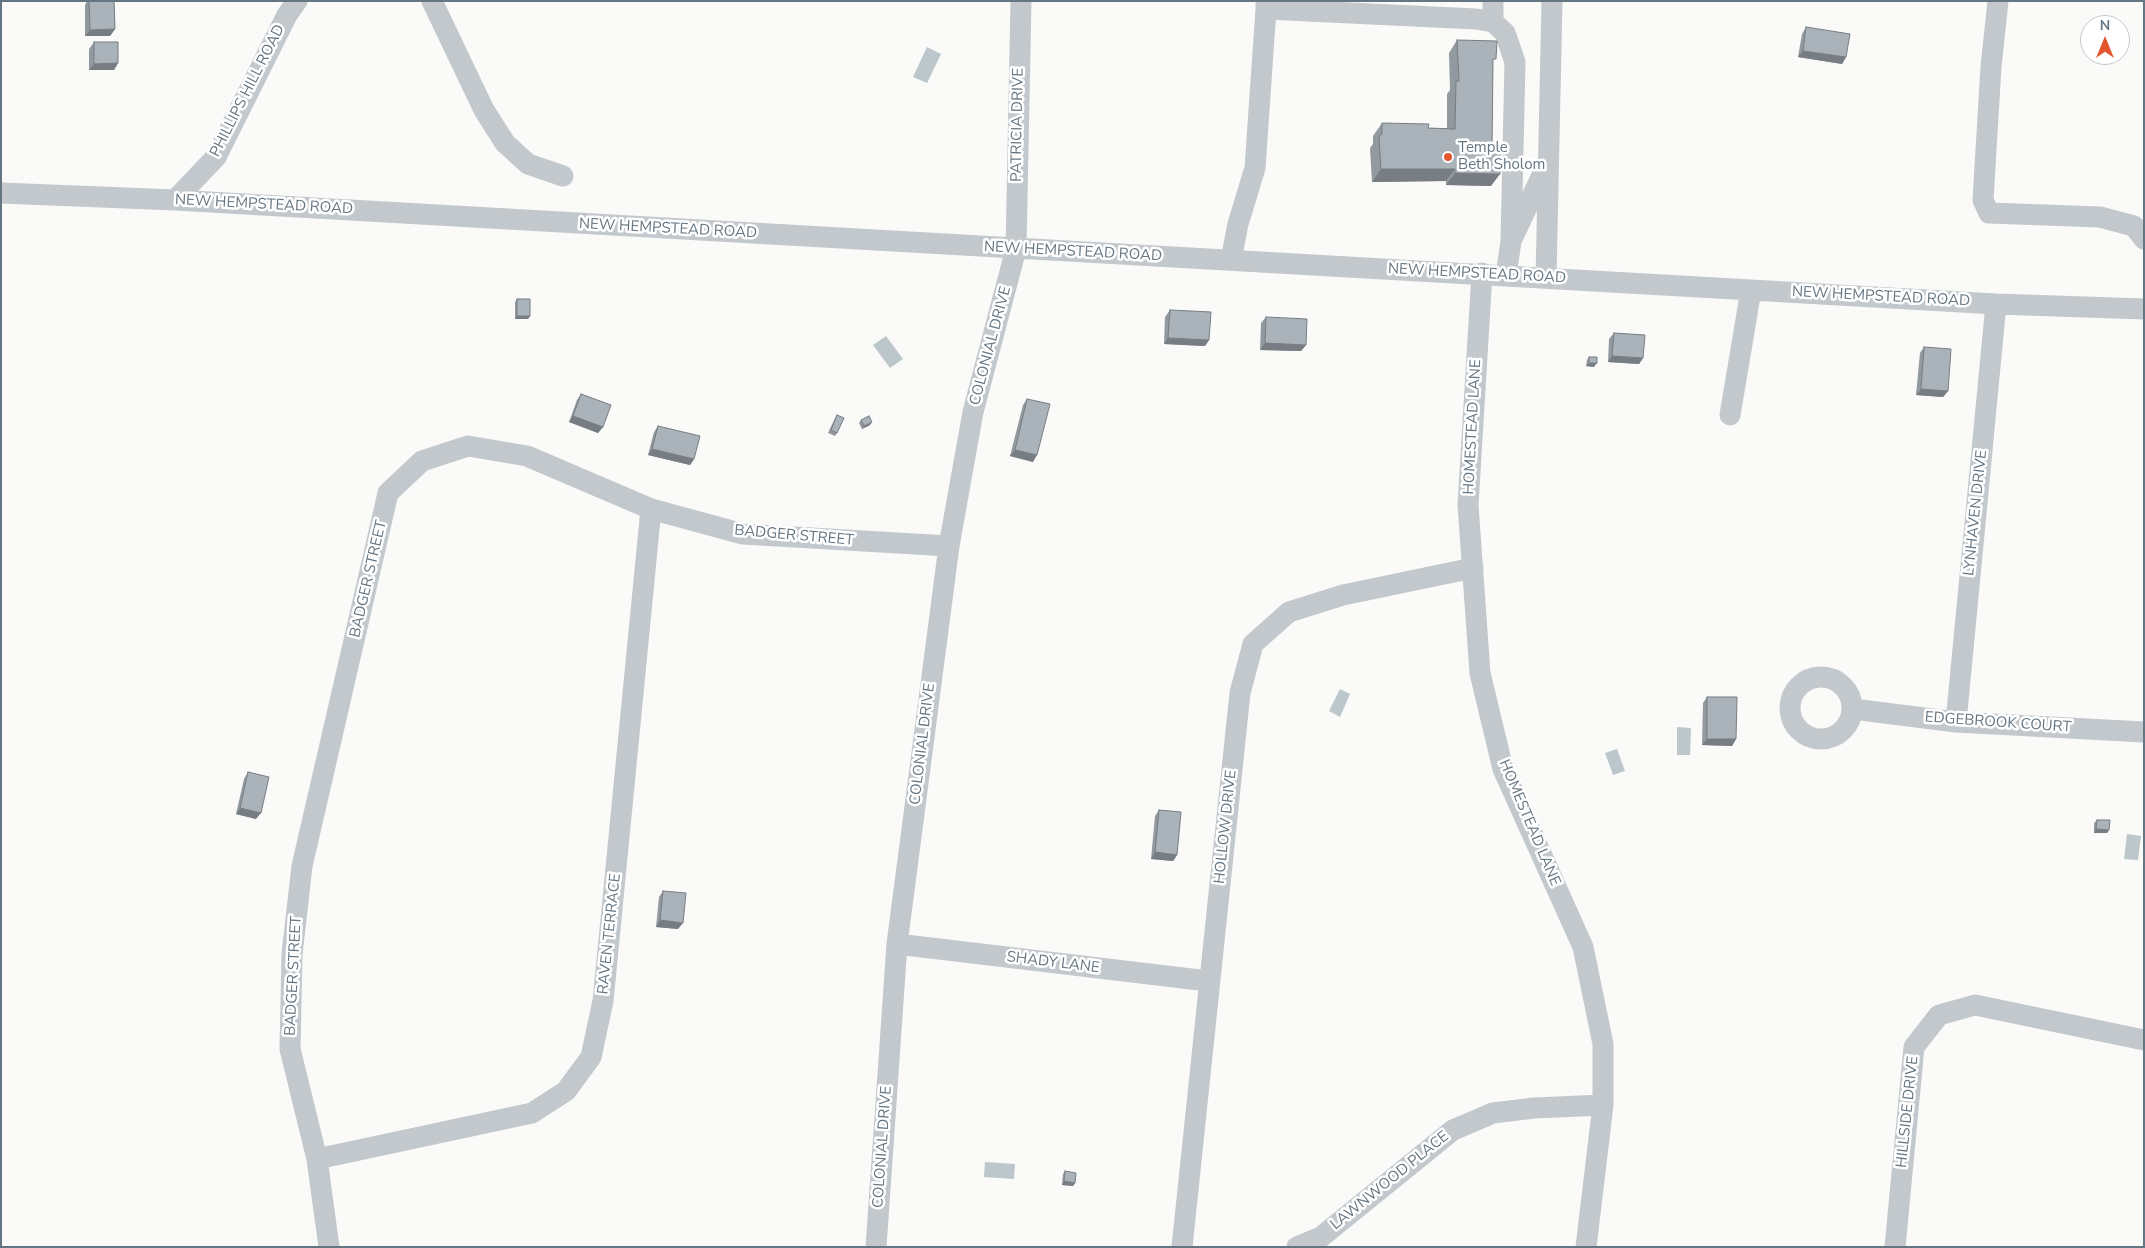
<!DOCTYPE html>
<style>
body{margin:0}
#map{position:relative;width:2145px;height:1248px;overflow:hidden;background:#fafaf8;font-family:"Nunito Sans",sans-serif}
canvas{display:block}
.frame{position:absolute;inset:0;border:2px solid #657683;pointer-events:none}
.north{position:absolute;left:2080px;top:15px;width:50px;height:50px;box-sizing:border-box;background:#fff;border:1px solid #c1c8cd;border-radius:50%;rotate:0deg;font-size:14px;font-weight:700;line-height:20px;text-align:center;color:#657683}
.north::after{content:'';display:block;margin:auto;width:18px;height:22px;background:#e4572e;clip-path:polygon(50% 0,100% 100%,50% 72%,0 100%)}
</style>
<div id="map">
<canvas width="2145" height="1248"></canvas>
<div class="frame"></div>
<div class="north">N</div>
</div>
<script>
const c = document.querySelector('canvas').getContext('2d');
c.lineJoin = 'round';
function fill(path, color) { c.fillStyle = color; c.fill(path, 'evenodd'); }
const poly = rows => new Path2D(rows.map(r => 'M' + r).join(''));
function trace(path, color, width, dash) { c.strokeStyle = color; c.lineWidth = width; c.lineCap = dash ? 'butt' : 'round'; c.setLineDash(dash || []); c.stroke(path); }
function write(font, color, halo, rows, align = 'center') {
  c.font = font + ' "Nunito Sans",sans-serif'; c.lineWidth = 5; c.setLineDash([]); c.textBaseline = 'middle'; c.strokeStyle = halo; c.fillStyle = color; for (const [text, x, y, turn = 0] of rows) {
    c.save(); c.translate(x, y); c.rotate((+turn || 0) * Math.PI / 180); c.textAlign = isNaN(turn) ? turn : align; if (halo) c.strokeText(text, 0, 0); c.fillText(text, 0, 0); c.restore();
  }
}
fill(poly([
 [927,47,941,54,927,83,913,77],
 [886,336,903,359,890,368,873,345],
 [1340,689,1350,694,1340,717,1329,711],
 [1677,727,1691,728,1690,755,1677,755],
 [1617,749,1625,771,1613,775,1605,753],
 [2127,834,2141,836,2138,860,2124,859],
 [985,1162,1015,1164,1014,1179,984,1177]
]), '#bbc7cb');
trace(poly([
 [432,1,484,110,505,143,528,164,563,176],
 [1266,1,1266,9,1476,19,1493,22,1505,33,1515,62,1511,241],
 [1493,1,1493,22],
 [1998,1,1991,67,1983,200,1989,213,2100,217,2134,226,2144,239],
 [1,193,175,200,1996,304,2144,309],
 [175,200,216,157,287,15,297,1],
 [1231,260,1238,224,1255,168,1266,9],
 [1482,273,1468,505,1480,673,1503,769,1583,947,1603,1044,1603,1105,1586,1247],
 [1506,276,1511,241,1545,169],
 [1546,278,1552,1],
 [1730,415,1751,290],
 '1790 708a31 31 0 1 1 62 0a31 31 0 1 1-62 0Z',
 [1853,709,1956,722,2144,732],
 [1956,722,1996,304],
 [897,944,1208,981],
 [317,1159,532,1113,566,1091,591,1057,603,1001,651,509],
 [329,1247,317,1159,290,1049,292,954,302,866,388,493,422,461,468,446,527,456,651,509,743,534,949,546],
 [876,1247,897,944,949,546,973,412,1016,249,1021,1],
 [1182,1247,1240,693,1253,644,1289,612,1343,595,1473,568],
 [1297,1247,1321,1237,1453,1130,1493,1113,1534,1108,1603,1105],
 [1895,1247,1914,1047,1939,1015,1975,1005,2144,1040]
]), '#c3c8cc', 21);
fill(poly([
 [87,1,114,1,115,29,110,36,85,36,85,5],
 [1806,27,1846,57,1842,64,1798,57,1802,34],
 [1457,40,1493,64,1491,186,1446,185,1446,181,1372,182,1370,148,1373,144,1373,136,1382,123,1428,128,1447,128,1447,94,1450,90,1449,53],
 [94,42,118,63,114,70,89,70,89,49],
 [517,299,530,316,528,319,515,319,515,302],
 [1170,310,1209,340,1205,346,1164,344,1165,317],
 [1266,317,1306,345,1301,351,1260,350,1261,323],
 [1614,333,1643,358,1639,364,1608,362,1609,339],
 [1924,347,1948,391,1943,397,1916,395,1920,353],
 [1589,357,1594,367,1586,366,1587,360],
 [581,394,603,427,598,433,569,422,577,400],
 [1027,399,1033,462,1010,456,1023,405],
 [837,415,837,433,835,436,828,433,835,418],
 [861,420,870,425,862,429,859,423],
 [658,426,694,459,690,465,648,455,654,432],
 [1707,697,1736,739,1732,746,1702,745,1703,703],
 [248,772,256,819,236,814,244,779],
 [1159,810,1177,855,1173,861,1151,859,1155,816],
 [2097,820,2109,830,2107,833,2094,833,2094,823],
 [663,891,678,929,656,927,659,897],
 [1065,1171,1075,1183,1073,1186,1062,1185,1063,1174]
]), '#929a9f');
fill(poly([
 [115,29,110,36,85,36,90,30],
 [1803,51,1846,57,1842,64,1798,57],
 [118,63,114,70,89,70,94,64],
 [1381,169,1455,169,1446,181,1372,182],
 [1455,173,1500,174,1491,186,1446,185],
 [517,316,530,316,528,319,515,319],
 [1168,338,1209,340,1205,346,1164,344],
 [1265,343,1306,345,1301,351,1260,350],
 [1612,356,1643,358,1639,364,1608,362],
 [1589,363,1597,363,1594,367,1586,366],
 [1921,389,1948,391,1943,397,1916,395],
 [573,416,603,427,598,433,569,422],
 [872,422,870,425,862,429,864,426],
 [652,449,694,459,690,465,648,455],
 [1015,450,1037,455,1033,462,1010,456],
 [1707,739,1736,739,1732,746,1702,745],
 [240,808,261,813,256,819,236,814],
 [2096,829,2109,830,2107,833,2094,833],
 [1155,852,1177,855,1173,861,1151,859],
 [660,920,683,923,678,929,656,927],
 [1064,1181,1075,1183,1073,1186,1062,1185]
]), '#777d82');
const building = poly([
 [89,1,114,1,115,29,90,30,89,1],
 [1806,27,1850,34,1846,57,1803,51,1806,27],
 [1457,40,1497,41,1496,59,1493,59,1492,152,1500,152,1500,174,1455,173,1455,169,1381,169,1379,136,1382,134,1382,123,1429,124,1428,128,1455,129,1456,81,1459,81,1457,40],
 [94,42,118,42,118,63,94,64,94,42],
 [517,299,530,299,530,316,517,316,517,299],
 [1170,310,1211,312,1209,340,1168,338,1170,310],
 [1266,317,1307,319,1306,345,1265,343,1266,317],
 [1614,333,1645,335,1643,358,1612,356,1614,333],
 [1924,347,1951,349,1948,391,1921,389,1924,347],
 [1589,357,1597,357,1597,363,1589,363,1589,357],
 [581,394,611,405,603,427,573,416,581,394],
 [1027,399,1050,404,1037,455,1015,450,1027,399],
 [837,415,844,418,837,433,831,430,837,415],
 [869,416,872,422,864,426,861,420,869,416],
 [658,426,700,436,694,459,652,449,658,426],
 [1707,697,1737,697,1736,739,1707,739,1707,697],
 [248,772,269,777,261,813,240,808,248,772],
 [1159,810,1181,812,1177,855,1155,852,1159,810],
 [2097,820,2110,820,2109,830,2096,829,2097,820],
 [663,891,686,893,683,923,660,920,663,891],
 [1065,1171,1076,1173,1075,1183,1064,1181,1065,1171]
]);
fill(building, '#aab3b9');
trace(building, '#777d82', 1);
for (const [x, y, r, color] of [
 [1448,157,5,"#e4572e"]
]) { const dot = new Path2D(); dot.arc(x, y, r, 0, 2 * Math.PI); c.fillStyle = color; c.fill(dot); trace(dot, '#fff', 2); }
write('15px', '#657683', '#fff', [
 ["PHILLIPS HILL ROAD",248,91,-63],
 ["PATRICIA DRIVE",1018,125,-89],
 ["NEW HEMPSTEAD ROAD",264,205,3],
 ["NEW HEMPSTEAD ROAD",668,229,3],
 ["NEW HEMPSTEAD ROAD",1073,252,3],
 ["NEW HEMPSTEAD ROAD",1477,274,3],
 ["NEW HEMPSTEAD ROAD",1881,297,3],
 ["COLONIAL DRIVE",991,346,-75],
 ["HOMESTEAD LANE",1473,427,-87],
 ["LYNHAVEN DRIVE",1976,513,-84],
 ["BADGER STREET",794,536,5],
 ["BADGER STREET",369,579,-77],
 ["EDGEBROOK COURT",1998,723,4],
 ["COLONIAL DRIVE",923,744,-83],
 ["HOMESTEAD LANE",1529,823,67],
 ["HOLLOW DRIVE",1226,827,-84],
 ["RAVEN TERRACE",610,934,-84],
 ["SHADY LANE",1053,963,7],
 ["BADGER STREET",294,976,-87],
 ["HILLSIDE DRIVE",1908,1112,-84],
 ["COLONIAL DRIVE",883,1147,-86],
 ["LAWNWOOD PLACE",1390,1181,-39]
]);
write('15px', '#657683', '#fff', [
 ["Temple",1458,148],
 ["Beth Sholom",1458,165]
], 'left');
</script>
